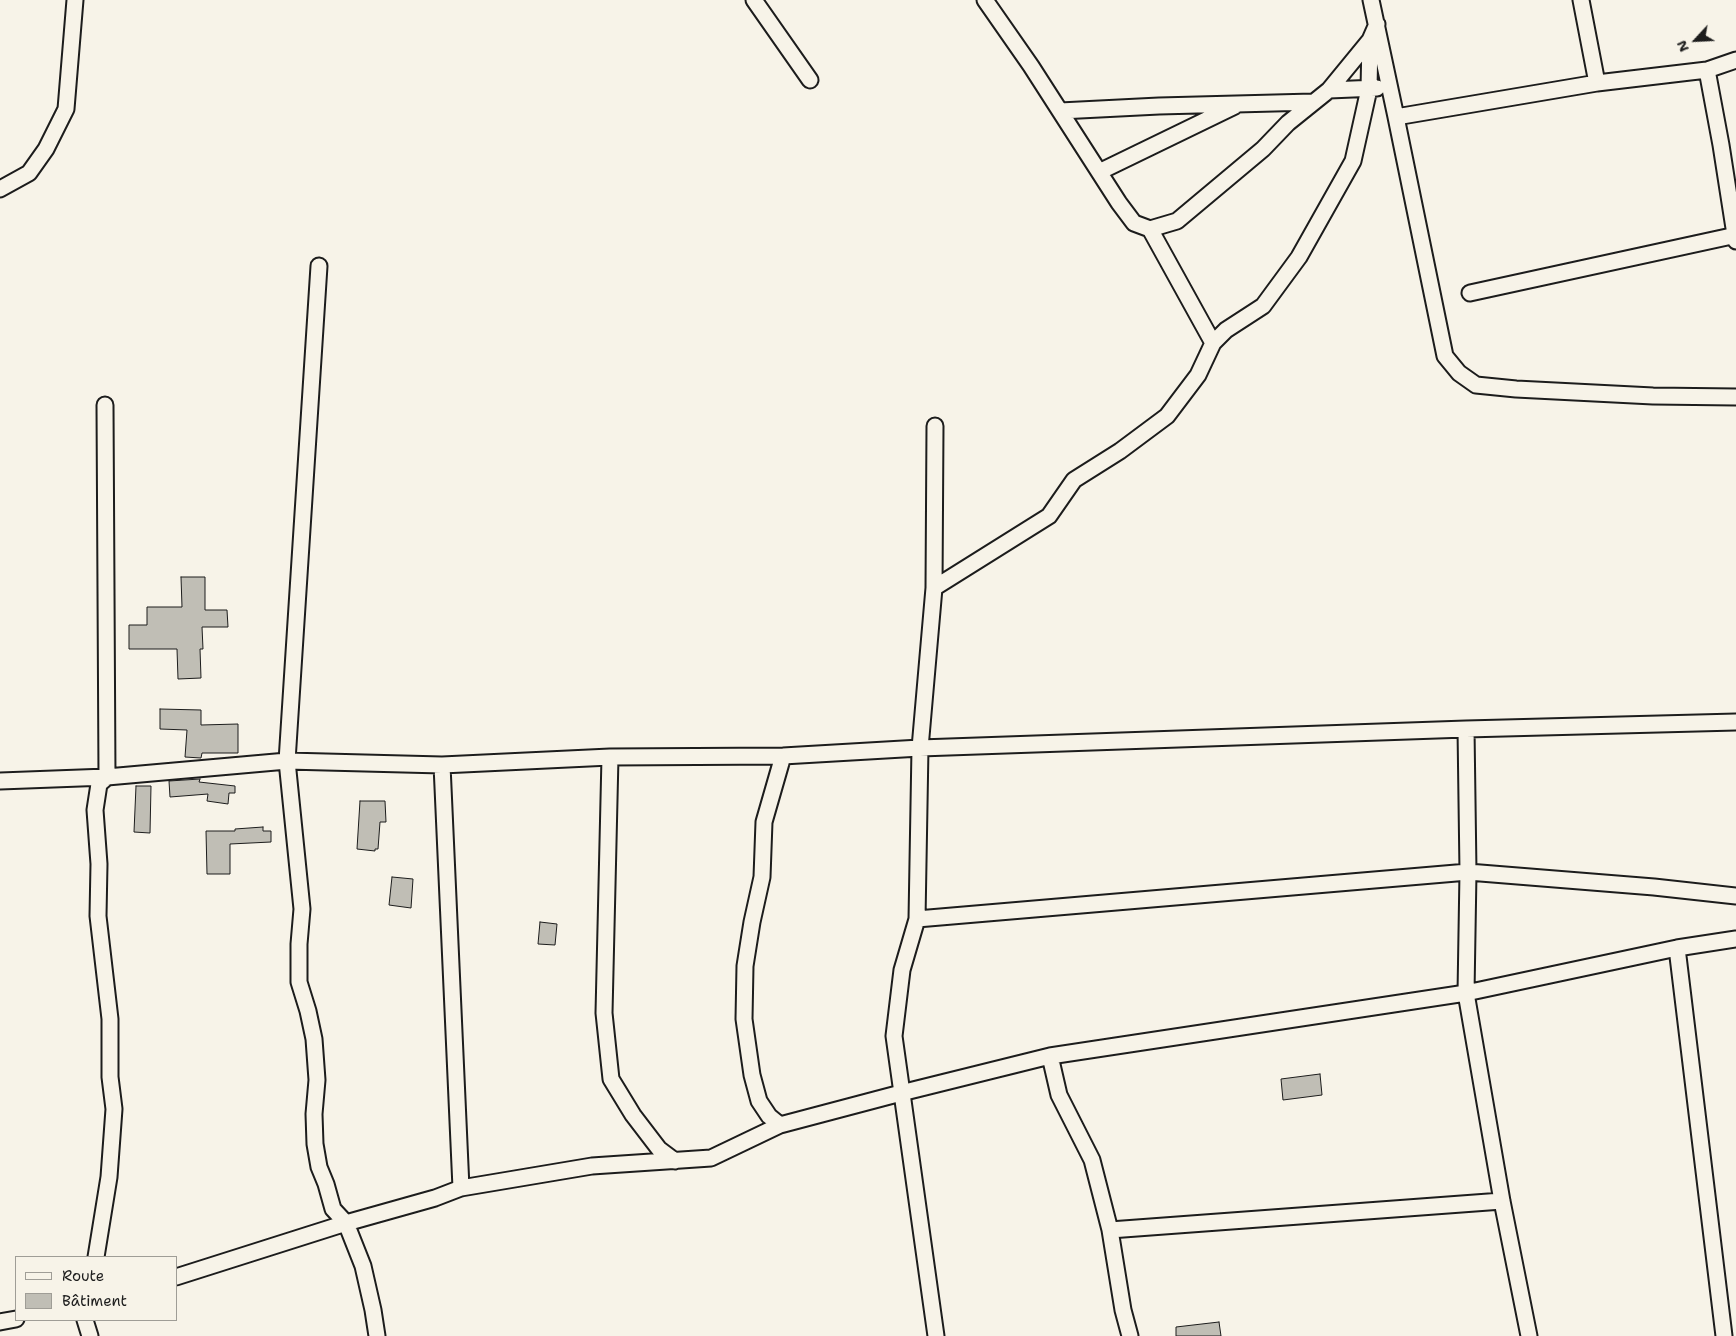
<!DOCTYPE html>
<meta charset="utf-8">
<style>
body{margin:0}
#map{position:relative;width:1736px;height:1336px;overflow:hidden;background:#f7f3e8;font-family:"Shantell Sans",sans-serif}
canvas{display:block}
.legend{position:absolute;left:15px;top:1256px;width:162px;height:65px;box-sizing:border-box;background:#f7f3e8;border:1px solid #9f9d96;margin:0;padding:6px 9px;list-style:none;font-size:15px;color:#1c1c1c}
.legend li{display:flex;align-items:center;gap:10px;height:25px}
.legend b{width:25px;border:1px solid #9f9d96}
.north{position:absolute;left:1671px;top:15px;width:50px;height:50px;-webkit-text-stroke:4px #f7f3e8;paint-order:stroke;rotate:245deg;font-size:14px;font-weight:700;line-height:20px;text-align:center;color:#1c1c1c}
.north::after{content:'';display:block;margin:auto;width:18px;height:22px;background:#1c1c1c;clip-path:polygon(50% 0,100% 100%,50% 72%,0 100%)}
</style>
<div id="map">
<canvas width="1736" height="1336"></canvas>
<ul class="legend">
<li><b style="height:6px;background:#f7f3e8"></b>Route</li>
<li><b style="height:14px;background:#c0beb5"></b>Bâtiment</li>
</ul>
<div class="north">N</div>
</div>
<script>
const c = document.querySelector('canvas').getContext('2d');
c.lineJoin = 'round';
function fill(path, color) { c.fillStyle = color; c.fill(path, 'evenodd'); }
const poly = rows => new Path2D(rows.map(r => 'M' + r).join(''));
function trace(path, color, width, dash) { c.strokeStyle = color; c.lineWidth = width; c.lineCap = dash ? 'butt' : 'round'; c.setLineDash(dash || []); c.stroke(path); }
const building = poly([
 [181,577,205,577,205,610,227,610,228,627,202,627,203,649,200,649,201,678,178,679,177,649,129,649,129,625,147,625,147,607,182,607,181,577],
 [160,709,201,710,201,725,238,724,238,753,202,753,201,758,185,757,187,730,160,729,160,709],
 [200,779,199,782,235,786,235,793,229,793,228,804,207,801,208,794,170,797,169,781,200,779],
 [136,786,151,786,150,833,134,832,136,786],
 [360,801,385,801,386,822,380,822,378,849,375,849,375,851,357,849,360,801],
 [263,827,263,831,271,831,271,842,230,844,230,874,207,874,206,831,235,831,235,829,263,827],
 [392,877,413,879,411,908,389,905,392,877],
 [540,922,557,924,555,945,538,944,540,922],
 [1320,1074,1322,1095,1283,1100,1281,1079,1320,1074],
 [1219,1322,1221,1336,1176,1336,1176,1327,1219,1322]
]);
fill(building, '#c0beb5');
trace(building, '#1c1c1c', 1);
const minor = poly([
 [754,0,810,80],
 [985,0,1031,66,1119,203,1134,223,1150,229,1177,221,1263,149,1288,123,1329,90,1370,40,1377,24],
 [1371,0,1396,117,1597,83,1707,70,1736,60],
 [1581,0,1597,83],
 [1707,70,1721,145,1736,241],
 [1329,90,1377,88],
 [1060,111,1159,106,1313,102],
 [1396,117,1445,356,1459,373,1476,385,1516,389,1653,396,1736,397],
 [1099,172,1235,106],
 [0,189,29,173,46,149,66,109,75,0],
 [1150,229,1213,343],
 [319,266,287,761,302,909,299,944,299,982,308,1011,314,1039,317,1080,314,1114,315,1144,319,1167,326,1184,333,1209,346,1223,363,1266,373,1310,377,1336],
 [1470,293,1736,235],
 [935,426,934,588,920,748,917,919,902,970,894,1036,936,1336],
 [934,588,1049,516,1074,480,1120,451,1167,416,1198,375,1213,343,1226,330,1263,306,1299,257,1353,161,1369,89,1370,40],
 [610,757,604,1013,611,1079,633,1115,659,1149,675,1161],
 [442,765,461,1188],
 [0,781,107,777,287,761,442,765,610,757,783,756,920,748,1466,729,1736,722],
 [917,919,1468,872,1654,887,1736,896],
 [1677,948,1724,1336],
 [1050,1056,1059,1095,1092,1160,1110,1230,1123,1310,1130,1336],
 [780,1125,769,1116,759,1101,752,1075,744,1019,745,966,752,922,762,877,764,822,783,756],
 [1110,1230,1502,1201],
 [96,1257,109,1177,114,1109,110,1077,110,1019,98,916,99,864,95,810,99,784,107,777,105,405],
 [176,1277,346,1223,435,1198,461,1188,592,1166,711,1158,780,1125,901,1093,1050,1056,1466,993,1468,872,1466,729],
 [85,1320,90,1336],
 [0,1322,16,1319],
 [1529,1336,1502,1201,1466,993,1677,948,1736,939]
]);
trace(minor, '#1c1c1c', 19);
trace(minor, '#f7f3e8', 15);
</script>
